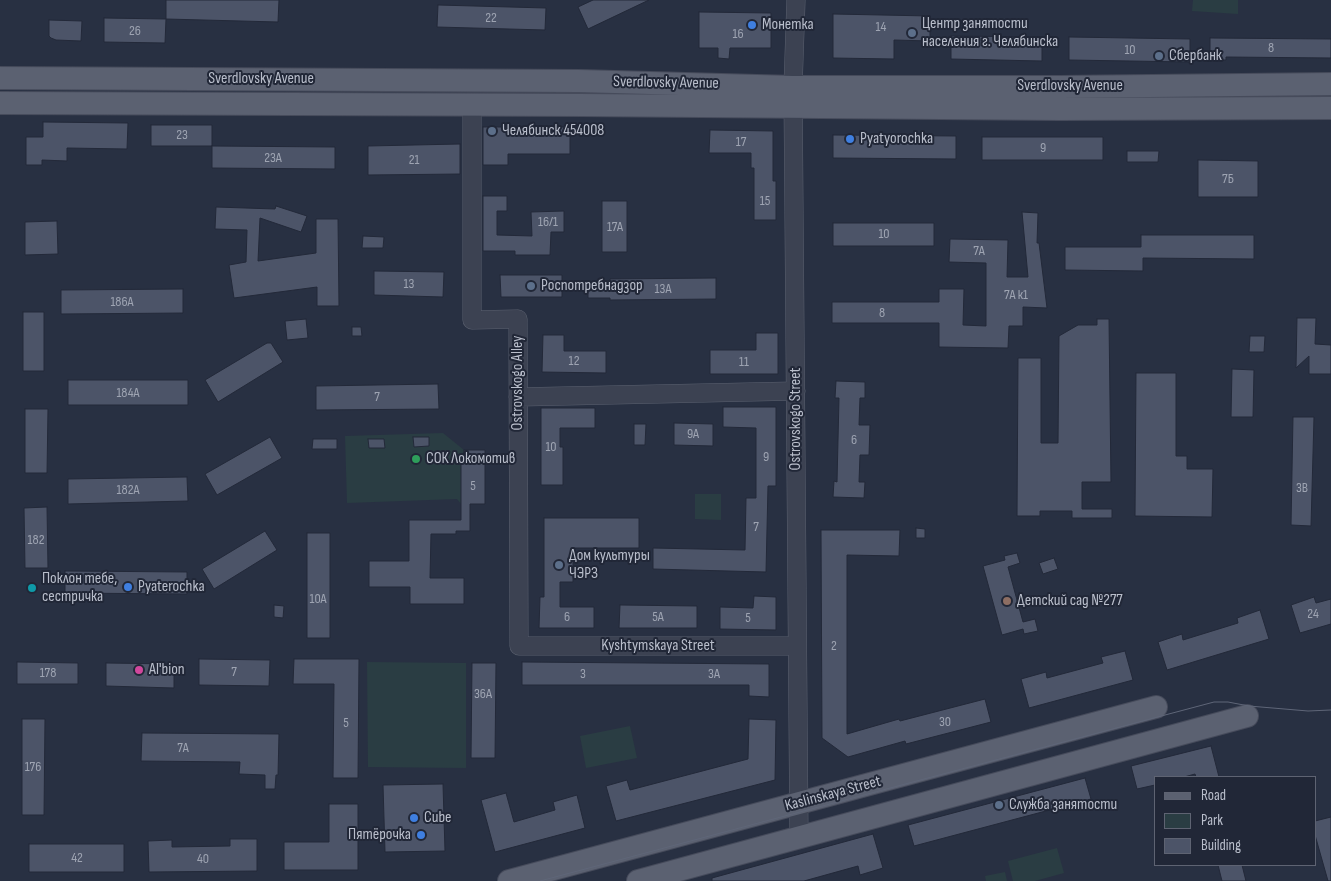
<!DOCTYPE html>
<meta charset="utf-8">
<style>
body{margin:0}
#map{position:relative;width:1331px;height:881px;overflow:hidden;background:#283042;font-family:"Sofia Sans Condensed",sans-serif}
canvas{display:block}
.legend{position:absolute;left:1154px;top:776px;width:162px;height:90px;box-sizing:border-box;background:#212737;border:1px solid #5e6372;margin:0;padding:6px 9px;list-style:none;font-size:15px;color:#b9becb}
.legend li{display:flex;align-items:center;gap:10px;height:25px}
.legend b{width:25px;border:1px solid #5e6372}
</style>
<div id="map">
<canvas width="1331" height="881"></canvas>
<ul class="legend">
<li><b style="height:6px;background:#5b6171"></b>Road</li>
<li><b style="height:14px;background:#2a3d43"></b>Park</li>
<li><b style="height:14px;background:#4c5468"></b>Building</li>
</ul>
</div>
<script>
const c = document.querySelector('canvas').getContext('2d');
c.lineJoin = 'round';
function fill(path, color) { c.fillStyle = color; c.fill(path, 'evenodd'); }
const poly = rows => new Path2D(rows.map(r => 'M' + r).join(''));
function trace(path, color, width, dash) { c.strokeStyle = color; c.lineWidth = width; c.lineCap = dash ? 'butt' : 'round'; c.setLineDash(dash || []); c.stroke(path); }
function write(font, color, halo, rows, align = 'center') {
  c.font = font + ' "Sofia Sans Condensed",sans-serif'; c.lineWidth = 4; c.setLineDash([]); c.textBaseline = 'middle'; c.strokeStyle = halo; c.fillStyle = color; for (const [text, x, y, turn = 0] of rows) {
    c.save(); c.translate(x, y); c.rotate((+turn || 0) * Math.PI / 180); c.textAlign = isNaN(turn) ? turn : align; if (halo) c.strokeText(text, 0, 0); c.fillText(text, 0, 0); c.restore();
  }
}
fill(poly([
 [1193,0,1238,0,1238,14,1192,11],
 [443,433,464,450,485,450,485,504,461,504,457,499,347,503,345,436],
 [695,494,721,494,721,520,695,519],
 [367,662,466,663,466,768,368,767],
 [630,726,637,758,586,768,580,736],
 [1057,848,1064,873,1035,881,1013,881,1008,861],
 [1005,872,1007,881,986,881,985,876]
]), '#2a3d43');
const building = poly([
 [166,0,279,0,278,22,166,19,166,0],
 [593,0,649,0,588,29,578,7,593,0],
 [438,5,546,8,545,30,437,27,438,5],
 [699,12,771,13,771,48,730,48,729,59,718,58,718,48,699,48,699,12],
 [833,14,930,16,930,41,894,40,894,59,833,58,833,14],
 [104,18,166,19,165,43,104,42,104,18],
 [49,20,82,21,81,41,56,40,51,38,49,36,49,20],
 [951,36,1042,37,1042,61,951,59,951,36],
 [1069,37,1190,39,1190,62,1069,60,1069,37],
 [1210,38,1331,39,1331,58,1226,57,1226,60,1210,60,1210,38],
 [43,122,128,123,127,149,67,148,67,161,42,160,42,165,26,165,26,137,43,137,43,122],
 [151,125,212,125,212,146,151,146,151,125],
 [483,127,570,127,570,154,508,154,508,165,483,165,483,127],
 [710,130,773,131,773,181,776,181,776,220,754,220,754,168,751,168,751,153,709,153,710,130],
 [833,135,956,136,956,159,833,158,833,135],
 [982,137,1103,137,1103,160,982,160,982,137],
 [460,144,460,174,368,175,368,146,460,144],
 [212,146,335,147,335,169,212,168,212,146],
 [1127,151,1159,151,1158,162,1127,162,1127,151],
 [1198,160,1258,161,1258,197,1198,197,1198,160],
 [483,196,507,196,507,211,497,211,497,235,532,236,531,212,564,211,564,232,551,232,550,255,515,255,515,251,483,251,483,196],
 [602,201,627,201,627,252,602,252,602,201],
 [276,206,307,216,301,232,260,218,258,261,316,253,316,219,338,219,339,306,317,306,317,287,234,298,229,265,246,262,247,230,215,229,216,207,275,209,276,206],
 [1022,212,1038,213,1037,243,1039,243,1047,308,1023,307,1023,326,1009,326,1008,348,939,347,939,323,832,323,832,302,939,302,939,289,964,289,963,325,986,326,986,263,949,262,950,239,1008,240,1007,277,1028,277,1022,212],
 [57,221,58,254,25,255,25,222,57,221],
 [833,223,934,223,934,246,833,246,833,223],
 [1141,235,1254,235,1254,259,1143,258,1143,271,1065,270,1065,247,1141,247,1141,235],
 [363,236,384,237,383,248,362,248,363,236],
 [374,271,444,272,443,297,374,295,374,271],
 [500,275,562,275,562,297,501,297,500,275],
 [716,278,716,299,610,300,610,298,588,298,588,289,610,289,610,279,716,278],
 [183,289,183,313,61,314,61,290,183,289],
 [23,312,44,312,44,371,23,371,23,312],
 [1297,318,1316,318,1315,344,1331,345,1331,374,1309,374,1309,356,1296,368,1297,318],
 [306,319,308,338,287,340,285,321,306,319],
 [1097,319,1109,319,1111,482,1082,482,1082,509,1112,509,1112,518,1072,518,1072,511,1040,511,1040,516,1017,516,1018,358,1041,358,1041,443,1058,443,1059,336,1078,325,1097,325,1097,319],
 [352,327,361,327,362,336,352,336,352,327],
 [756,333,778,333,778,374,710,374,710,350,756,350,756,333],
 [543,335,564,335,564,351,606,351,606,373,542,372,543,335],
 [1250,336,1265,336,1264,352,1249,352,1250,336],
 [267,343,271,343,283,362,218,402,205,380,267,343],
 [1232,369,1254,370,1253,417,1231,417,1232,369],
 [1136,373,1176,373,1176,456,1187,456,1187,469,1213,469,1212,517,1135,516,1136,373],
 [68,380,188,380,188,405,68,405,68,380],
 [836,381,865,382,865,398,860,398,859,425,870,425,869,455,860,455,859,482,865,482,864,498,833,497,834,481,837,482,839,398,835,398,836,381],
 [438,384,439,409,316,410,316,386,438,384],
 [723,407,776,407,776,486,768,486,766,572,653,569,653,548,745,550,746,498,756,498,756,428,723,427,723,407],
 [541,408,595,408,595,428,560,428,560,447,563,447,563,485,541,485,541,408],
 [25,409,48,409,47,473,25,473,25,409],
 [1293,417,1314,417,1311,526,1291,525,1293,417],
 [674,423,713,424,713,446,674,445,674,423],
 [634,424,646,424,645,445,634,445,634,424],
 [270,437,282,458,217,495,205,474,270,437],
 [413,437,429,437,429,446,414,447,413,437],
 [313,439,337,439,337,449,312,449,313,439],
 [368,439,384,439,385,448,369,448,368,439],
 [464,450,485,450,485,504,470,504,470,531,456,531,456,534,431,534,430,578,464,578,464,604,410,604,410,587,369,587,369,561,409,561,409,520,461,520,461,458,463,458,464,450],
 [187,477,188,501,68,504,68,479,187,477],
 [47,507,48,568,25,568,24,508,47,507],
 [544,518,639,518,639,548,573,548,573,582,560,582,560,607,594,607,594,628,539,628,540,597,544,597,544,518],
 [916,528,925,529,925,538,916,538,916,528],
 [821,530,900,530,899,556,847,555,847,734,899,719,900,721,985,699,991,722,906,744,905,741,848,757,822,738,821,530],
 [265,531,277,550,214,589,202,569,265,531],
 [307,533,330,533,330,638,307,638,307,533],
 [1017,553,1020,563,1008,567,1023,622,1035,619,1038,631,1024,634,1023,629,1002,635,983,566,1005,560,1004,556,1017,553],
 [1054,558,1058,569,1043,574,1039,563,1054,558],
 [65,571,187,572,187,594,65,593,65,571],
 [754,596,776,597,776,630,720,629,720,607,753,608,754,596],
 [1314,597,1316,603,1331,599,1331,624,1300,633,1291,605,1314,597],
 [274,605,284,606,283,618,274,617,274,605],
 [620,605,697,606,697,628,619,628,620,605],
 [1260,610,1269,639,1167,670,1158,642,1182,634,1183,640,1238,623,1237,618,1260,610],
 [1125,651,1133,680,1029,708,1021,679,1046,672,1047,678,1103,663,1101,657,1125,651],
 [199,659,270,660,269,686,199,685,199,659],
 [294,659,359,659,358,778,333,778,334,684,293,684,294,659],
 [17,662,78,663,78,684,17,684,17,662],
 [522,662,769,664,769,697,749,696,749,685,522,685,522,662],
 [106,663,174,664,174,688,106,686,106,663],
 [472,663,496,663,495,758,471,758,472,663],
 [22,719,45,719,44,815,22,815,22,719],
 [749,719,776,720,775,780,616,821,606,786,627,780,630,790,748,759,749,719],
 [142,733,279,734,278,775,276,775,275,789,265,789,265,775,239,774,240,762,141,761,142,733],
 [1211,746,1219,777,1196,777,1195,774,1184,777,1155,777,1155,785,1137,789,1131,766,1211,746],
 [1085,778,1091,799,914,846,908,825,1085,778],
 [443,784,445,851,385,852,383,785,443,784],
 [506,793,514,822,555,810,553,802,577,795,585,828,495,852,481,800,506,793],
 [329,804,358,804,358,870,284,870,284,842,329,842,329,804],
 [1331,817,1331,881,1328,881,1315,835,1315,821,1331,817],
 [873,834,883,868,860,875,858,866,804,881,712,881,712,878,873,834],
 [230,839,257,839,257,871,149,872,148,841,172,840,172,847,230,846,230,839],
 [29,844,124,844,124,872,29,872,29,844],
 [1218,865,1242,865,1246,881,1222,881,1218,865]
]);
fill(building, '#4c5468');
trace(building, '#232939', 1);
const minor = poly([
 [796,0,793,87,799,838],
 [472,105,472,320,518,319,519,646,797,646],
 [518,397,796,391]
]);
const major = poly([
 [0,78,579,81,793,87,1060,87,1331,84],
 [0,103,579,105,1059,109,1331,108],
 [509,881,1156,707],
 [638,881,1247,716]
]);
trace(minor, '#5a606f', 19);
trace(major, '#464b5b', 24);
trace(minor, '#3c4252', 18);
trace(major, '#5b6171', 22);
trace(poly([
 [540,881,1214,702,1228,702,1249,706,1308,711,1331,710]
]), '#5f6678', 1);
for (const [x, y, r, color] of [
 [752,25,5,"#3f7fe0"],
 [912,33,5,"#5c6f8a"],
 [1159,56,5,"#5c6f8a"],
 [492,131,5,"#5c6f8a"],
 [850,139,5,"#3f7fe0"],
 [531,286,5,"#5c6f8a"],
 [416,459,5,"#2e9e5b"],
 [559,565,5,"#5c6f8a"],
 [128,587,5,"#3f7fe0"],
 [32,588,5,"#0f9aa8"],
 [1007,601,5,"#8d6e63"],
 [139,670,5,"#d1479c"],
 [999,805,5,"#5c6f8a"],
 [414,818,5,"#3f7fe0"],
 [421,835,5,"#3f7fe0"]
]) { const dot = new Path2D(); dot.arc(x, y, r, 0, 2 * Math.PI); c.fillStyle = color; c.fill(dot); trace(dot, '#212737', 2); }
write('14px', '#9ea4b2', null, [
 ["22",491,18],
 ["14",881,27],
 ["26",135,31],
 ["16",738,34],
 ["8",1271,48],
 ["10",1130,50],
 ["23",182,135],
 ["17",741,142],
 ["9",1043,148],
 ["23А",273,158],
 ["21",414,160],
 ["7Б",1228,179],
 ["15",765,201],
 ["16/1",548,222],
 ["17А",615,227],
 ["10",884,234],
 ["7А",979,251],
 ["13",409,284],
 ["13А",663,289],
 ["7А к1",1016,295],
 ["186А",122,302],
 ["8",882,313],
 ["12",574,361],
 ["11",744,362],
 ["184А",128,393],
 ["7",377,397],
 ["9А",693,434],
 ["6",854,440],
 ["10",551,447],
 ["9",766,457],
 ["5",473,486],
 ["3В",1302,488],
 ["182А",128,490],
 ["7",756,527],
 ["182",36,540],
 ["10А",318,599],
 ["24",1313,614],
 ["6",567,617],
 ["5А",658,617],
 ["5",748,618],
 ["2",834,646],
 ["7",234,672],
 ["178",48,673],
 ["3",583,674],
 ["3А",714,674],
 ["36А",483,694],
 ["30",945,722],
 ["5",346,723],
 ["7А",183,748],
 ["176",33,767],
 ["42",77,858],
 ["40",203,859]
]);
write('16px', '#b9becb', '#212737', [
 ["Центр занятости",922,24],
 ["населения г. Челябинска",922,42],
 ["Монетка",762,25],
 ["Сбербанк",1169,56],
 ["Челябинск 454008",502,131],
 ["Pyatyorochka",860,139],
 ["Роспотребнадзор",541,286],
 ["СОК Локомотив",426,459],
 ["Дом культуры",569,556],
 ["ЧЭРЗ",569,574],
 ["Поклон тебе,",42,579],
 ["сестричка",42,597],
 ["Pyaterochka",138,587],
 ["Детский сад №277",1017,601],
 ["Al'bion",149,670],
 ["Служба занятости",1009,805],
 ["Cube",424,818],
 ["Пятёрочка",411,835,"right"]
], 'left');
write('16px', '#b9becb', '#212737', [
 ["Sverdlovsky Avenue",261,79],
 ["Sverdlovsky Avenue",666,83,1],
 ["Sverdlovsky Avenue",1070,86],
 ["Ostrovskogo Alley",518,383,-90],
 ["Ostrovskogo Street",796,419,-90],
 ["Kyshtymskaya Street",658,646],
 ["Kaslinskaya Street",833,794,-15]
]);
</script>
